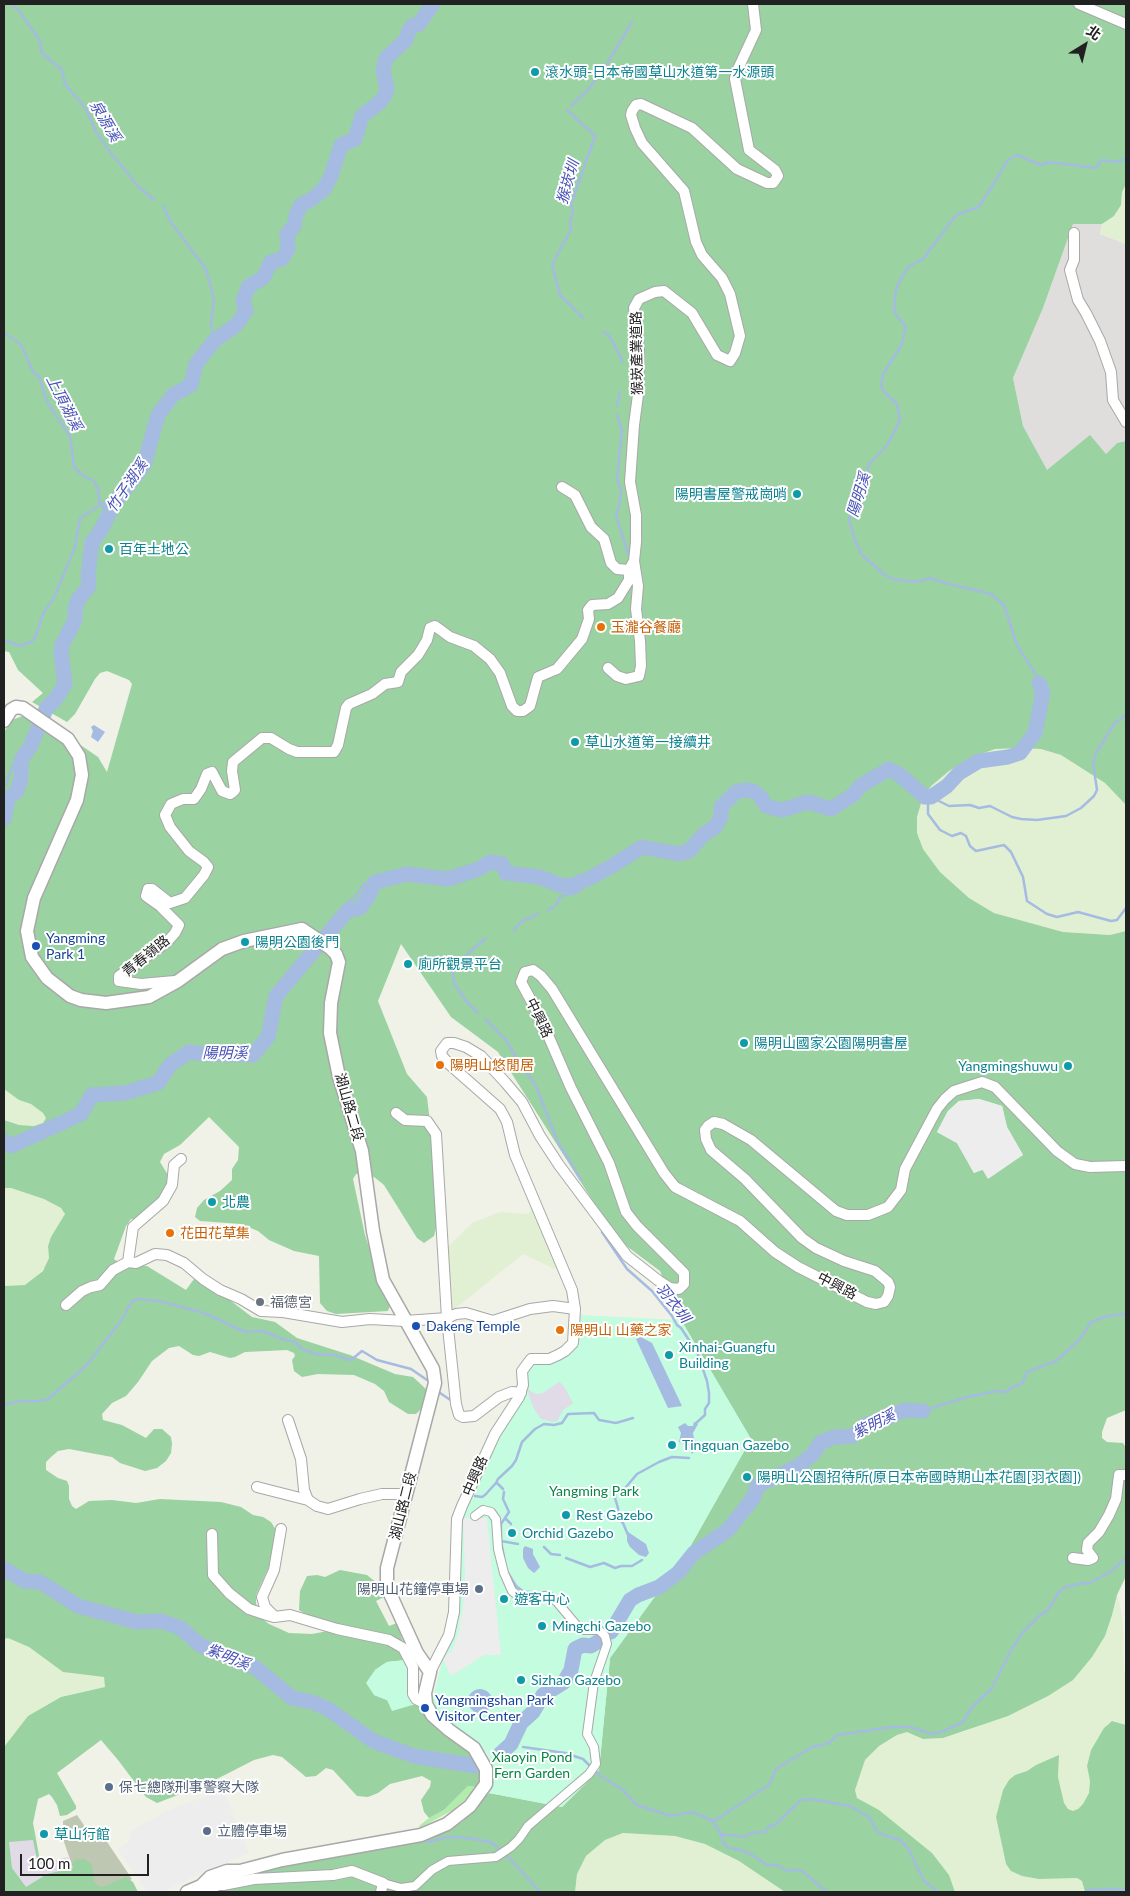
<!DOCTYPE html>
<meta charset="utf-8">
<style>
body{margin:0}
#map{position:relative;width:1130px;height:1896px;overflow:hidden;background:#f0f1e7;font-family:Lato,"Noto Sans TC",sans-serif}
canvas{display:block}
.frame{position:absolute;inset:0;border:5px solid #212121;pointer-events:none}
.north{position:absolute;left:1060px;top:20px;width:50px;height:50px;-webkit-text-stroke:4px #fff;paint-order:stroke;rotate:36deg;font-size:14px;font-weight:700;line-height:20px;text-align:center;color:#212121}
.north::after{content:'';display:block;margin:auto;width:18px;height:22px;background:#212121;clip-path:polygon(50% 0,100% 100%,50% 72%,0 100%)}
.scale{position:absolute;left:20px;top:1854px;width:129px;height:22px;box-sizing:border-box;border:2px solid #212121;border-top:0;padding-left:6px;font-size:15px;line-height:18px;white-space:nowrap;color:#212121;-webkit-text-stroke:4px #fff;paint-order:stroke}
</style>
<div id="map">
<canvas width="1130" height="1896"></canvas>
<div class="frame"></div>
<div class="north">北</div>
<div class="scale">100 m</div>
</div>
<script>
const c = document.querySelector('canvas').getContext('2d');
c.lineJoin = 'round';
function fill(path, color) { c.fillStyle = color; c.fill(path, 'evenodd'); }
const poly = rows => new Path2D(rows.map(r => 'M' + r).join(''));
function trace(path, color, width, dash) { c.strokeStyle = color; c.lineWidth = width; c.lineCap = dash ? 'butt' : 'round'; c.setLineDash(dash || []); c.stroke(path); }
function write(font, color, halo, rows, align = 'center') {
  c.font = font + ' Lato,"Noto Sans TC",sans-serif'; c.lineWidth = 4; c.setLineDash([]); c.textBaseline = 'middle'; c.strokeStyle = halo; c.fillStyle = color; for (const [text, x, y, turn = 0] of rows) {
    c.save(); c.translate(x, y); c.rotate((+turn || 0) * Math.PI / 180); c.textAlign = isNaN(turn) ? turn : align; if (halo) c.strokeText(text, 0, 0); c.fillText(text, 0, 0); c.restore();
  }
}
fill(poly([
 [1073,224,1102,224,1100,234,1126,244,1126,441,1117,443,1106,454,1090,436,1047,471,1023,426,1013,378,1043,308]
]), '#dfdedd');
fill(poly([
 [77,1815,92,1837,101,1833,132,1879,100,1892,73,1868,63,1839,63,1821]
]), '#bec7b1');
fill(poly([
 [1126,184,1126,244,1100,234,1102,224,1114,216,1121,205,1122,192],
 [1021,748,1041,749,1061,755,1105,783,1126,805,1126,931,1110,935,1063,932,994,913,969,898,940,872,923,849,917,833,917,817,922,800,931,785,949,771,970,758,995,749],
 [4,1089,19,1100,31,1104,43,1113,46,1118,43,1123,34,1126,19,1125,4,1120],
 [4,1188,11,1188,44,1199,64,1210,64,1216,51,1237,48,1246,49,1258,47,1265,34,1279,25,1285,4,1286],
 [532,1207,557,1263,555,1269,523,1254,452,1311,446,1249,472,1223,500,1212,528,1214],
 [1117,1595,1120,1604,1123,1624,1124,1671,1126,1671,1126,1725,1115,1721,1108,1723,1091,1749,1087,1766,1090,1781,1089,1793,1083,1804,1078,1809,1073,1812,1068,1809,1064,1804,1058,1777,1059,1755,1037,1765,1027,1771,1015,1775,1003,1790,996,1817,1006,1864,1039,1879,1077,1878,1082,1881,1085,1892,955,1892,949,1875,932,1853,879,1810,857,1798,855,1790,865,1760,879,1746,897,1735,907,1732,923,1739,943,1738,969,1730,1105,1636,1112,1615],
 [8,1638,29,1647,63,1672,104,1677,105,1687,61,1697,28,1716,4,1747,4,1639],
 [623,1833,675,1836,705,1844,739,1861,785,1892,575,1892,577,1874,586,1856,605,1840]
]), '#e1f0d2');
fill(poly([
 [468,1786,476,1787,465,1800,453,1810,420,1828,419,1826,429,1818,444,1810]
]), '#b0edab');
fill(poly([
 [4,4,1126,4,1126,184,1122,192,1121,205,1114,216,1102,224,1073,224,1043,308,1013,378,1023,426,1047,470,1090,435,1106,454,1117,443,1126,441,1126,805,1105,783,1061,755,1041,749,1021,748,995,749,970,758,949,771,931,786,922,800,917,817,917,833,923,849,940,872,969,898,994,913,1063,932,1110,935,1126,931,1126,1410,1107,1418,1102,1432,1102,1438,1107,1442,1123,1443,1126,1448,1126,1576,1117,1595,1112,1615,1105,1636,1092,1657,1073,1680,1048,1696,1008,1716,943,1738,923,1739,907,1732,897,1735,879,1746,865,1760,855,1790,857,1798,879,1810,932,1853,949,1875,955,1892,785,1892,739,1861,705,1844,675,1836,623,1833,605,1840,586,1856,577,1874,575,1892,194,1892,295,1861,359,1853,443,1833,462,1822,489,1793,562,1807,599,1770,610,1658,686,1554,751,1439,681,1320,660,1271,617,1239,498,1052,451,1017,401,944,378,1001,407,1074,427,1097,433,1147,437,1225,434,1236,424,1243,417,1238,384,1185,374,1177,361,1173,356,1174,353,1179,365,1235,380,1282,390,1305,388,1311,336,1314,327,1311,320,1303,319,1256,294,1251,269,1240,258,1231,241,1224,200,1221,195,1217,197,1208,204,1200,220,1191,232,1180,232,1169,238,1160,239,1147,209,1117,180,1145,164,1154,160,1162,168,1175,168,1185,162,1199,137,1220,131,1219,126,1226,114,1259,118,1262,128,1265,147,1266,186,1290,194,1279,227,1298,252,1317,275,1322,297,1338,350,1355,395,1374,413,1377,426,1389,426,1398,422,1408,416,1414,408,1414,389,1402,384,1391,375,1384,354,1375,318,1374,302,1377,294,1371,292,1360,295,1356,294,1353,287,1350,245,1352,235,1357,230,1358,210,1352,199,1356,193,1355,179,1346,169,1348,152,1361,138,1382,126,1396,112,1403,102,1414,103,1420,122,1425,146,1438,154,1429,162,1429,171,1437,172,1444,171,1453,166,1461,157,1468,145,1471,120,1463,112,1457,69,1449,58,1451,51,1457,46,1462,46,1470,58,1478,67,1481,69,1486,69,1499,72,1506,76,1509,89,1501,112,1500,136,1503,160,1499,221,1502,241,1507,253,1515,263,1517,271,1522,276,1530,276,1540,272,1560,256,1595,256,1603,260,1617,269,1624,289,1633,312,1634,328,1631,330,1623,305,1614,299,1610,300,1591,307,1576,317,1575,325,1577,340,1570,367,1575,378,1584,384,1597,376,1601,389,1626,397,1623,403,1642,406,1660,387,1662,375,1670,374,1695,387,1700,416,1704,431,1720,468,1748,482,1769,480,1782,476,1787,468,1786,444,1810,429,1818,424,1812,421,1800,430,1787,431,1781,422,1776,390,1784,378,1793,368,1797,357,1796,333,1770,326,1768,316,1776,306,1777,282,1757,273,1755,254,1760,209,1783,157,1803,146,1797,118,1760,101,1740,57,1773,76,1806,76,1809,67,1815,60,1816,57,1805,52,1797,49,1794,38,1799,33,1823,40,1861,46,1861,48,1866,68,1867,77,1859,84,1859,92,1865,94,1881,98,1886,103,1887,126,1877,133,1882,138,1892,4,1892,4,1747,28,1716,61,1697,105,1687,104,1677,63,1672,29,1647,8,1638,4,1639,4,1286,25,1285,43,1271,49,1258,48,1246,51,1237,65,1214,61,1208,44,1199,11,1188,4,1188,4,1120,19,1125,34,1126,43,1123,46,1118,43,1113,31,1104,19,1100,4,1089,4,732,12,720,25,715,65,739,79,744,98,757,107,772,132,684,129,680,107,671,100,673,95,679,75,714,67,722,32,702,43,693,18,670,9,652,4,651],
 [979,1099,1002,1106,1007,1127,1023,1155,974,1173,957,1143,937,1132,948,1111,959,1101],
 [1112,1721,1126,1725,1126,1892,1085,1892,1082,1881,1077,1878,1039,1879,1022,1876,1011,1871,1006,1864,996,1817,1003,1790,1009,1780,1015,1775,1027,1771,1036,1765,1059,1755,1058,1777,1064,1803,1068,1809,1073,1811,1078,1809,1083,1804,1089,1793,1090,1781,1087,1766,1091,1750,1104,1728]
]), '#9ad2a1');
fill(poly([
 [578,1315,681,1320,751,1439,686,1554,610,1658,599,1770,562,1807,489,1793,492,1779,491,1764,488,1754,447,1723,432,1702,444,1653,459,1620,462,1517,495,1440,524,1398,527,1389,525,1373,529,1365,571,1350],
 [406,1660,410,1668,416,1704,392,1711,387,1700,374,1695,366,1683,375,1670,387,1662]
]), '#c3fcdf');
fill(poly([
 [979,1099,1002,1106,1007,1127,1023,1155,988,1179,982,1169,974,1173,957,1143,937,1132,948,1111,959,1101],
 [463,1518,487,1518,501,1655,484,1655,451,1676,443,1659,452,1650,458,1635,463,1607,465,1572],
 [223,1790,249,1853,206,1871,163,1892,147,1892,118,1850,129,1841,131,1831,166,1811]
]), '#ededed');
fill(poly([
 [559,1382,563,1385,573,1403,563,1410,557,1421,553,1422,541,1419,534,1409,527,1389,536,1394,543,1393],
 [33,1840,38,1864,68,1857,73,1868,47,1874,26,1887,12,1868,9,1842]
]), '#e0dbe7');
fill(poly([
 [94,725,105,732,98,742,91,737,93,731,91,727],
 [641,1337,652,1343,682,1406,668,1408,636,1339],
 [694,1422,698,1424,693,1433,694,1439,699,1445,692,1454,687,1445,679,1442,681,1433,678,1427,685,1423,688,1426,693,1426],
 [628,1532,646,1544,649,1553,646,1557,639,1555,630,1547,627,1541,627,1533],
 [525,1546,533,1549,533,1554,540,1567,534,1573,528,1568,523,1558,523,1549],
 '468 1701a12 12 0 1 1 24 0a12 12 0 1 1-24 0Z'
]), '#a5bbe1');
trace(poly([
 [11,4,19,11,40,41,42,53,62,70,65,84,86,109,96,132,107,148,137,185,154,200],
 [571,106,587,91,607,64,632,22],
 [567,110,595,136,571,204,573,213,570,221,571,230,552,264,560,295,583,318],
 [163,206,170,221,206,269,214,299,211,322,214,341],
 [604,332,609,335,622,360,621,362],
 [4,333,21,344,33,372,40,378,44,394,49,405,70,436,74,467,82,475,94,481,98,489,100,505,109,511],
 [617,406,620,392],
 [617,415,622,430,617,479,621,490,619,506,616,516,629,556],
 [4,640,20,646,31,642,35,638,44,612,54,598,75,547,80,518,103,503,115,502],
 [1036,675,1017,645,1004,605,991,594,949,584,930,578,917,582,893,579,885,575,862,555,854,538,849,518,860,495,869,464,887,445,900,421,897,404,884,392,881,386,883,374,901,346,906,327,895,313,894,301,897,286,908,267,923,259,956,215,979,207,1008,160,1017,155,1041,165,1048,162,1096,168,1102,160,1116,162,1126,159],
 [4,786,6,784,13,765,21,760],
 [928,797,928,814,940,830,952,836,961,833,966,836,970,846,976,851,1004,845,1011,852,1023,877,1027,901,1047,914,1057,917,1078,912,1111,921,1117,920,1126,908],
 [931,797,949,806,970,805,979,808,990,806,1012,817,1021,819,1037,820,1066,816,1081,808,1094,796,1097,790,1093,763,1095,755,1114,724,1124,716,1126,717],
 [548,910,556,905,561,896,576,893,591,882,594,874],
 [347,911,347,903,355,897,364,884,375,882],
 [514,930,521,922,538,914],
 [478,1013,465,1000,454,983,453,972,454,966,486,938],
 [485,1019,506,1040,520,1064,535,1084,558,1142,581,1180],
 [602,1232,627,1269,652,1291,672,1316,677,1325,681,1328,697,1352,707,1381,709,1393,709,1403,705,1409,705,1415,695,1424],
 [440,1393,452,1401],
 [4,1405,20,1401,41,1401,48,1399,87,1365,122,1319,132,1301,139,1299,159,1301,204,1313,245,1332,263,1331,282,1339,295,1342,302,1349,316,1354,335,1355,351,1360,362,1351,377,1360,411,1369,430,1382],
 [923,1411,967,1397,996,1391,1007,1392,1012,1387,1022,1384,1027,1372,1056,1361,1081,1338,1090,1323,1107,1316,1126,1314],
 [497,1483,503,1489],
 [504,1492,503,1499,509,1512,501,1524,501,1541,518,1544],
 [475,1496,482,1497,485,1495,496,1483,498,1479,512,1466,516,1460,522,1442,535,1429,544,1424,554,1425,562,1423,568,1414,594,1413,599,1420,616,1423,633,1418],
 [505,1518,511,1524],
 [628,1535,623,1523,618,1518,618,1508,615,1498,616,1492,621,1493,637,1474,659,1462,672,1457,689,1458],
 [501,1541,504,1558],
 [544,1547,551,1554,560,1555],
 [566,1558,590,1567,604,1563,615,1568,621,1566,632,1566,642,1560],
 [508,1573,516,1586,524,1592,532,1592],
 [511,1744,513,1745],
 [523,1747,565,1753,583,1759,599,1775,623,1790,637,1805,671,1816,692,1812,714,1821,769,1785,776,1769,812,1747,829,1743,837,1735,891,1727,910,1727,932,1734,944,1731,963,1722,972,1707,992,1688,1011,1650,1023,1632,1039,1616,1048,1610,1059,1592,1065,1587,1083,1583,1088,1584,1110,1572,1126,1558],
 [711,1819,721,1834,723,1843,729,1848,740,1850,749,1853,767,1865,778,1865,787,1871,796,1870,802,1871,827,1892],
 [721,1834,745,1837,751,1833,765,1832,769,1827,776,1824,801,1800,811,1799,850,1806,869,1817,876,1830,883,1835,900,1840,908,1848,924,1881,938,1892],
 [425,1838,428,1842,448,1837,467,1838,491,1842,512,1861,540,1892],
 [1086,1891,1098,1889,1126,1889]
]), '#a5bbe1', 2.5);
trace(poly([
 [4,819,8,799,17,791,21,779,21,760,30,747,47,707,55,700,65,684,61,653,62,645,75,620,75,609,78,600,89,586,88,575,92,542,101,530,115,502,144,465,158,415,173,395,191,385,196,364,214,341,236,325,246,311,243,300,249,286,263,278,271,262,282,259,288,249,287,234,294,226,296,215,301,205,312,199,324,189,331,176,341,145,355,139,362,116,379,103,385,95,387,89,383,70,386,58,406,40,408,33,412,26,419,24,433,4],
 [588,879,612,866,642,847,679,854,689,851,703,835,715,827,721,817,721,807,736,792,744,790,753,791,760,796,766,806,782,810,808,802,831,809,853,795,860,786,889,769,900,775,925,797,931,797,947,786,959,773,979,761,1008,757,1020,753,1035,733,1043,692,1039,683],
 [4,1141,11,1146,81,1114,92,1095,125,1093,158,1083,170,1065,189,1052,205,1054,253,1055,268,1037,276,996,347,911,360,908,368,897,375,882,407,874,448,879,479,869,490,862,502,864,506,873,540,877,559,885,572,886,582,881],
 [4,1569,25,1581,40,1582,78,1606,137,1622,161,1621,181,1628,200,1645,256,1668,292,1698,312,1702,328,1709,373,1741,414,1756,476,1766],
 [611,1632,630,1600,638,1595,659,1587,678,1573,694,1553,728,1530,754,1497,757,1486,800,1465,814,1453,820,1443,834,1437,853,1436,867,1424,880,1421,904,1410,923,1411],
 [500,1754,511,1744,521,1723,533,1712,543,1695,564,1682,571,1670,575,1649,583,1645,591,1646,599,1641]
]), '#a5bbe1', 15);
const pedestrian = poly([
 [383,1883,401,1888,415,1886,432,1870,448,1861,496,1857,511,1847,519,1839,528,1826,589,1774,596,1764,594,1747,587,1734,594,1682,607,1644,605,1636,599,1630,584,1630,578,1627,557,1602,550,1597,545,1596,521,1598,512,1591,504,1573,498,1549,496,1519,491,1512,483,1510,475,1516]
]);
const minor = poly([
 [1079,4,1126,24],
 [1074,233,1074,260,1070,270,1078,300,1086,313,1100,341,1111,372,1113,400,1126,422],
 [562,487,575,495,591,527,604,539,611,563,617,569,629,570],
 [608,668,617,676,626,679,639,676,641,666,640,641,636,609,638,586,634,561],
 [175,981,141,984,119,981,119,976,167,942,175,933,179,925,160,906,146,896,148,889,152,889,170,903,185,898,204,875,208,867,204,862,189,851,170,827,165,815,171,804,183,799,194,799,201,789,207,774,212,772,222,791,230,794,233,792,235,790,232,771,233,762,262,738,271,738,289,749,297,752,334,752,338,745,346,708,349,704,372,694,385,684,398,682,401,672,418,655,427,640,430,628,435,626,450,637,474,646,490,659,500,673,512,706,517,711,523,711,530,706,538,677,557,669,582,639,589,619,588,610,592,605,608,604,618,598,629,580,629,570,634,561,636,542,636,515,630,482,634,425,638,395,639,349,634,308,639,299,655,292,664,291,692,313,717,355,730,361,735,353,740,336,730,294,722,278,702,255,696,242,684,191,642,143,635,128,631,115,632,111,636,105,641,104,692,128,737,169,767,183,773,183,778,176,775,170,749,150,735,79,737,71,756,30,753,4],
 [396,1113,405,1120,427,1121,436,1134,447,1318,456,1404,459,1415,463,1417,474,1416,499,1397,512,1392,521,1393],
 [128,1262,133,1227,163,1201,172,1185,174,1165,181,1159],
 [66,1305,82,1291,91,1287,100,1285,113,1270,128,1262,136,1263,155,1254,167,1255,184,1263,203,1279,220,1290,241,1299,261,1311,283,1312,342,1322,370,1319,405,1321,447,1318,456,1314,466,1313,493,1321,530,1309,553,1306,575,1309],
 [288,1420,301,1459,304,1490,308,1500,317,1506,328,1509,360,1499,382,1494,406,1494],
 [257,1487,308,1500],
 [212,1534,213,1575,229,1593,249,1609,267,1615,274,1617,290,1615,337,1629,389,1640,403,1648,413,1667,413,1694,416,1699,426,1704],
 [1073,1558,1088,1560,1093,1558,1087,1550,1088,1543,1099,1532,1109,1515,1116,1499,1119,1475,1126,1475],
 [274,1616,265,1607,262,1597,274,1570,281,1529],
 [430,1672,449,1635,454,1612,457,1519,462,1506,495,1434,519,1397,523,1385,522,1371,531,1359,549,1359,558,1355,565,1351,573,1343,575,1309,572,1290,515,1155,507,1122,500,1109,449,1064,442,1056,441,1051,447,1043,454,1043,466,1047,481,1056,505,1082,522,1102,540,1136,559,1165,627,1256,659,1281,670,1288,679,1289,684,1284,684,1273,637,1226,626,1212,609,1163,571,1088,541,1019,521,982,525,972,533,970,541,976,552,989,664,1173,675,1187,740,1221,775,1252,798,1267,867,1302,876,1304,884,1302,888,1296,890,1287,888,1282,875,1271,844,1261,816,1248,802,1238,745,1179,711,1150,706,1139,705,1130,708,1126,714,1122,723,1124,751,1140,836,1211,847,1215,868,1215,888,1207,901,1190,905,1169,937,1109,945,1099,954,1091,982,1082,995,1087,1057,1151,1075,1164,1090,1167,1126,1166],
 [223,1885,254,1879,333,1875,352,1871,383,1883,381,1892]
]);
const tertiary = poly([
 [4,721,11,710,16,707,23,708,68,739,79,756,82,775,77,800,34,898,27,931,32,957,47,978,70,996,81,1000,106,1003,149,997,178,981,222,949,244,941,302,929,330,948,336,954,339,962,331,1003,330,1033,339,1077,362,1151,373,1231,383,1280,433,1369,435,1383,387,1568,387,1587,417,1653,430,1672,425,1693,426,1704,432,1715,449,1730,474,1748,486,1769,486,1784,470,1806,447,1824,421,1835,282,1860,240,1871,227,1871,210,1877,201,1886,187,1892],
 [201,1886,210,1887,230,1880,240,1871]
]);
trace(pedestrian, '#a8a8a8', 10);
trace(minor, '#a8a8a8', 12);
trace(tertiary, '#a8a8a8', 15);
trace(pedestrian, '#fff', 8);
trace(minor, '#fff', 10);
trace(tertiary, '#fff', 12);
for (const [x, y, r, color] of [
 [535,72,5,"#0f9aa8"],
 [797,494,5,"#0f9aa8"],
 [109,549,5,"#0f9aa8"],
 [601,627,5,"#e8710a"],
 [575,742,5,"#0f9aa8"],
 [245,942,5,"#0f9aa8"],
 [36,946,5,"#1a4fb4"],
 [408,964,5,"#0f9aa8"],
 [744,1043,5,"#0f9aa8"],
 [440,1065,5,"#e8710a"],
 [1068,1066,5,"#0f9aa8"],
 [212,1202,5,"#0f9aa8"],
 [170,1233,5,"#e8710a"],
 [260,1302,5,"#6b7280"],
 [416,1326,5,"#1a4fb4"],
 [560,1330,5,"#e8710a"],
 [669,1355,5,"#0f9aa8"],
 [672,1445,5,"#0f9aa8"],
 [747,1477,5,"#0f9aa8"],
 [566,1515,5,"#0f9aa8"],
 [512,1533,5,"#0f9aa8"],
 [479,1589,5,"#5c6f8a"],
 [504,1599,5,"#0f9aa8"],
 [542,1626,5,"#0f9aa8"],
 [521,1680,5,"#0f9aa8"],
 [425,1708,5,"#1a4fb4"],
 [109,1787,5,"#5c6f8a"],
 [207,1831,5,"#5c6f8a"],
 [44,1834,5,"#0f9aa8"]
]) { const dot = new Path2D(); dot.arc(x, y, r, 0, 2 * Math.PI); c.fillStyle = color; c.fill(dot); trace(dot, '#fff', 2); }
write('14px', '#0d838f', '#fff', [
 ["滾水頭-日本帝國草山水道第一水源頭",545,72],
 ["陽明書屋警戒崗哨",787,494,"right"],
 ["百年土地公",119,549],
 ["草山水道第一接續井",585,742],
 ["陽明公園後門",255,942],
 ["廁所觀景平台",418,964],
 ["陽明山國家公園陽明書屋",754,1043],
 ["Yangmingshuwu",1058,1066,"right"],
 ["北農",222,1202],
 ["Xinhai-Guangfu",679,1347],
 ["Building",679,1363],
 ["Tingquan Gazebo",682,1445],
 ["陽明山公園招待所(原日本帝國時期山本花園[羽衣園])",757,1477],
 ["Rest Gazebo",576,1515],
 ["Orchid Gazebo",522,1533],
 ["遊客中心",514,1599],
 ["Mingchi Gazebo",552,1626],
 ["Sizhao Gazebo",531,1680],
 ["草山行館",54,1834]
], 'left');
write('14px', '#212121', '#fff', [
 ["猴崁產業道路",637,353,-91],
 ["青春嶺路",146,956,-39],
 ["中興路",539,1018,64],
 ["湖山路二段",349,1107,74],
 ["中興路",837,1286,27],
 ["中興路",475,1476,-67],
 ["湖山路二段",403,1506,-76]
]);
write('14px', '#c56008', '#fff', [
 ["玉瀧谷餐廳",611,627],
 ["陽明山悠閒居",450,1065],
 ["花田花草集",180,1233],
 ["陽明山 山藥之家",570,1330]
], 'left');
write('14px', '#164399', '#fff', [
 ["Yangming",46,938],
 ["Park 1",46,954],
 ["Dakeng Temple",426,1326],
 ["Yangmingshan Park",435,1700],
 ["Visitor Center",435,1716]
], 'left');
write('14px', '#5b616d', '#fff', [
 ["福德宮",270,1302]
], 'left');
write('14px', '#078646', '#fff', [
 ["Yangming Park",594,1491],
 ["Xiaoyin Pond",532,1757],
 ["Fern Garden",532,1773]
]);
write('14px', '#4e5e75', '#fff', [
 ["陽明山花鐘停車場",469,1589,"right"],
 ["保七總隊刑事警察大隊",119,1787],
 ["立體停車場",217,1831]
], 'left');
write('italic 15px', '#4751b6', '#fff', [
 ["泉源溪",105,121,59],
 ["猴崁圳",568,182,-74],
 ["上頂湖溪",64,403,63],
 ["竹子湖溪",127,486,-56],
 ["陽明溪",859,495,-73],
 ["陽明溪",225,1053],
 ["羽衣圳",673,1303,52],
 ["紫明溪",874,1424,-26],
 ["紫明溪",228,1657,22]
]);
</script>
